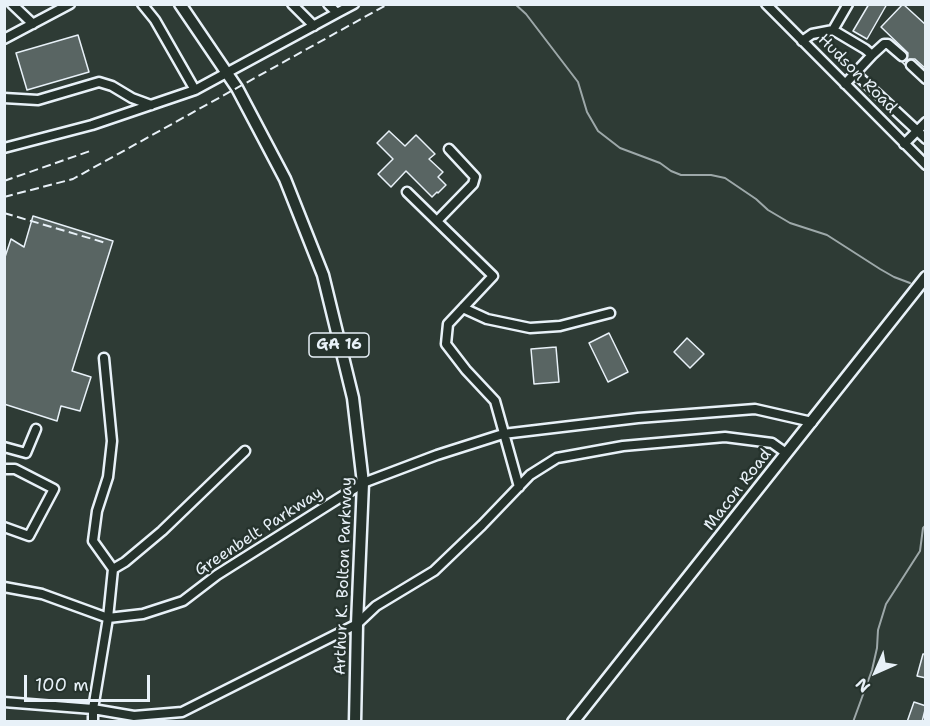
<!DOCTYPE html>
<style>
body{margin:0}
#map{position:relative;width:930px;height:726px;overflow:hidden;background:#2e3b35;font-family:"Shantell Sans",sans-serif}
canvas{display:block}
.frame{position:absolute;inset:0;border:6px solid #e8f1f8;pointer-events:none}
.north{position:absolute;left:846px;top:642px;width:60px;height:60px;-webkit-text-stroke:4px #26332d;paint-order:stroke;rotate:225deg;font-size:16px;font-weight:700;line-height:24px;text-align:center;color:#e8f1f8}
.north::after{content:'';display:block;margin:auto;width:21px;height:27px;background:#e8f1f8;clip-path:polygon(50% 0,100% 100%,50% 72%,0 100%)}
.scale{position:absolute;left:24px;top:675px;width:126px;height:27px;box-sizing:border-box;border:3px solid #e8f1f8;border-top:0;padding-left:8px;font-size:18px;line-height:21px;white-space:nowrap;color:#e8f1f8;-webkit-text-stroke:4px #26332d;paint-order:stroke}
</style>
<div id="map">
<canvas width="930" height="726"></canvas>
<div class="frame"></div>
<div class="north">N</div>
<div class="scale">100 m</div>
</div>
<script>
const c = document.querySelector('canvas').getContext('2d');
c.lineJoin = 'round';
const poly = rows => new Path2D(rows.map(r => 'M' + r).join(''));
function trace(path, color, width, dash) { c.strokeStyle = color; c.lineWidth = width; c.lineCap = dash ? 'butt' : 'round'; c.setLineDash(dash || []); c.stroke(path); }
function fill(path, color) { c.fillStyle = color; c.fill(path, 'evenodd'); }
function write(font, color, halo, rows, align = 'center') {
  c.font = font + ' "Shantell Sans",sans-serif'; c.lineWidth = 5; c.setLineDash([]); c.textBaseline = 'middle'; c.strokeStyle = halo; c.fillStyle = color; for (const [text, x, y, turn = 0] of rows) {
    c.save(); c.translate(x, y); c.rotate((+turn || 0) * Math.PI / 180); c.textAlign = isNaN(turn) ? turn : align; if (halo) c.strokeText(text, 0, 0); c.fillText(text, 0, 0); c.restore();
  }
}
trace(poly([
 [515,4,526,14,578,82,587,112,598,131,620,148,660,163,671,171,681,175,711,175,725,178,756,199,768,210,790,223,827,235,880,269,894,277,910,283],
 [853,722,872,670,877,648,878,630,886,604,920,551,923,528,926,525]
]), '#9da8a9', 2);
const building = poly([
 [869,4,887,4,867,39,853,31,869,4],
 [903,4,926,25,926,69,915,59,909,59,905,65,902,62,907,60,908,53,881,27,903,4],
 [78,35,89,72,27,90,16,53,78,35],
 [389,131,405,146,416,135,435,154,429,159,443,172,438,177,446,185,438,193,437,192,432,197,406,171,391,187,378,174,393,159,377,143,389,131],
 [33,216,113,241,72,371,91,377,80,411,61,406,57,421,4,404,4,260,11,239,24,247,33,216],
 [609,333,628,372,608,382,589,343,609,333],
 [687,338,704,354,690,368,674,352,687,338],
 [556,347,559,382,534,384,531,349,556,347],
 [923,654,926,654,926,678,917,676,923,654],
 [914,702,926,706,922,722,907,722,914,702]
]);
fill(building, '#596563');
trace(building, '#e8f1f8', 1.5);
const minor = poly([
 [12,4,33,24],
 [142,4,155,20,195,90,337,13,328,4],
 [292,4,314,26],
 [766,4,926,165],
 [337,13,354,4],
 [833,30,865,49,872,55,845,84],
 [4,39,70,4],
 [802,41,812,34,833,30,848,4],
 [872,55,884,44,888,44,902,56],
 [911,65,926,79],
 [855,73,926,139],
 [4,98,38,100,99,82,112,86,132,98,151,105],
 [904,144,926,122],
 [4,148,92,125,195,90],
 [407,192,493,276,448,324,446,344,466,370,495,401,519,487],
 [437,221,473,184,475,177,449,149],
 [463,308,487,319,530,328,560,326,610,313],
 [4,447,26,453,36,429],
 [4,469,15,469,54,489,29,536,4,527],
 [113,569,125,562,162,531,245,451],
 [4,587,42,594,108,618,143,614,183,601,217,575,363,483,437,455,503,434,638,418,755,409,812,422],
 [4,702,93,709,134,716,182,712,357,624,376,606,434,571,482,525,530,475,557,458,623,446,725,437,772,443,786,453],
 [93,722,93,709,108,618,113,569,93,541,97,511,108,477,112,441,104,358]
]);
const major = poly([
 [180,4,237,88,285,179,323,275,353,398,363,483,357,624,355,722],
 [573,722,926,277]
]);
trace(minor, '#e8f1f8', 13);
trace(major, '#e8f1f8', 15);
trace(minor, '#26332d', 8);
trace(major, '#26332d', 10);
trace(poly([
 [4,181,93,150],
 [4,197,73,179,388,4],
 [4,213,106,243]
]), '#e8f1f8', 2, [9, 4.5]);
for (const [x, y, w] of [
 [339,345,60]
]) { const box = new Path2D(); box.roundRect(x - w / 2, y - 12, w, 24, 4.5); c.fillStyle = '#26332d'; c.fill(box); trace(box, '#e8f1f8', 1.5); }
write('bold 15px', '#e8f1f8', null, [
 ["GA 16",339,345]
]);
write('16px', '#e8f1f8', '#26332d', [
 ["Hudson Road",857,74,45],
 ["Macon Road",738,490,-52],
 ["Greenbelt Parkway",259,532,-33],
 ["Arthur K. Bolton Parkway",344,576,-88]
]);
</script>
